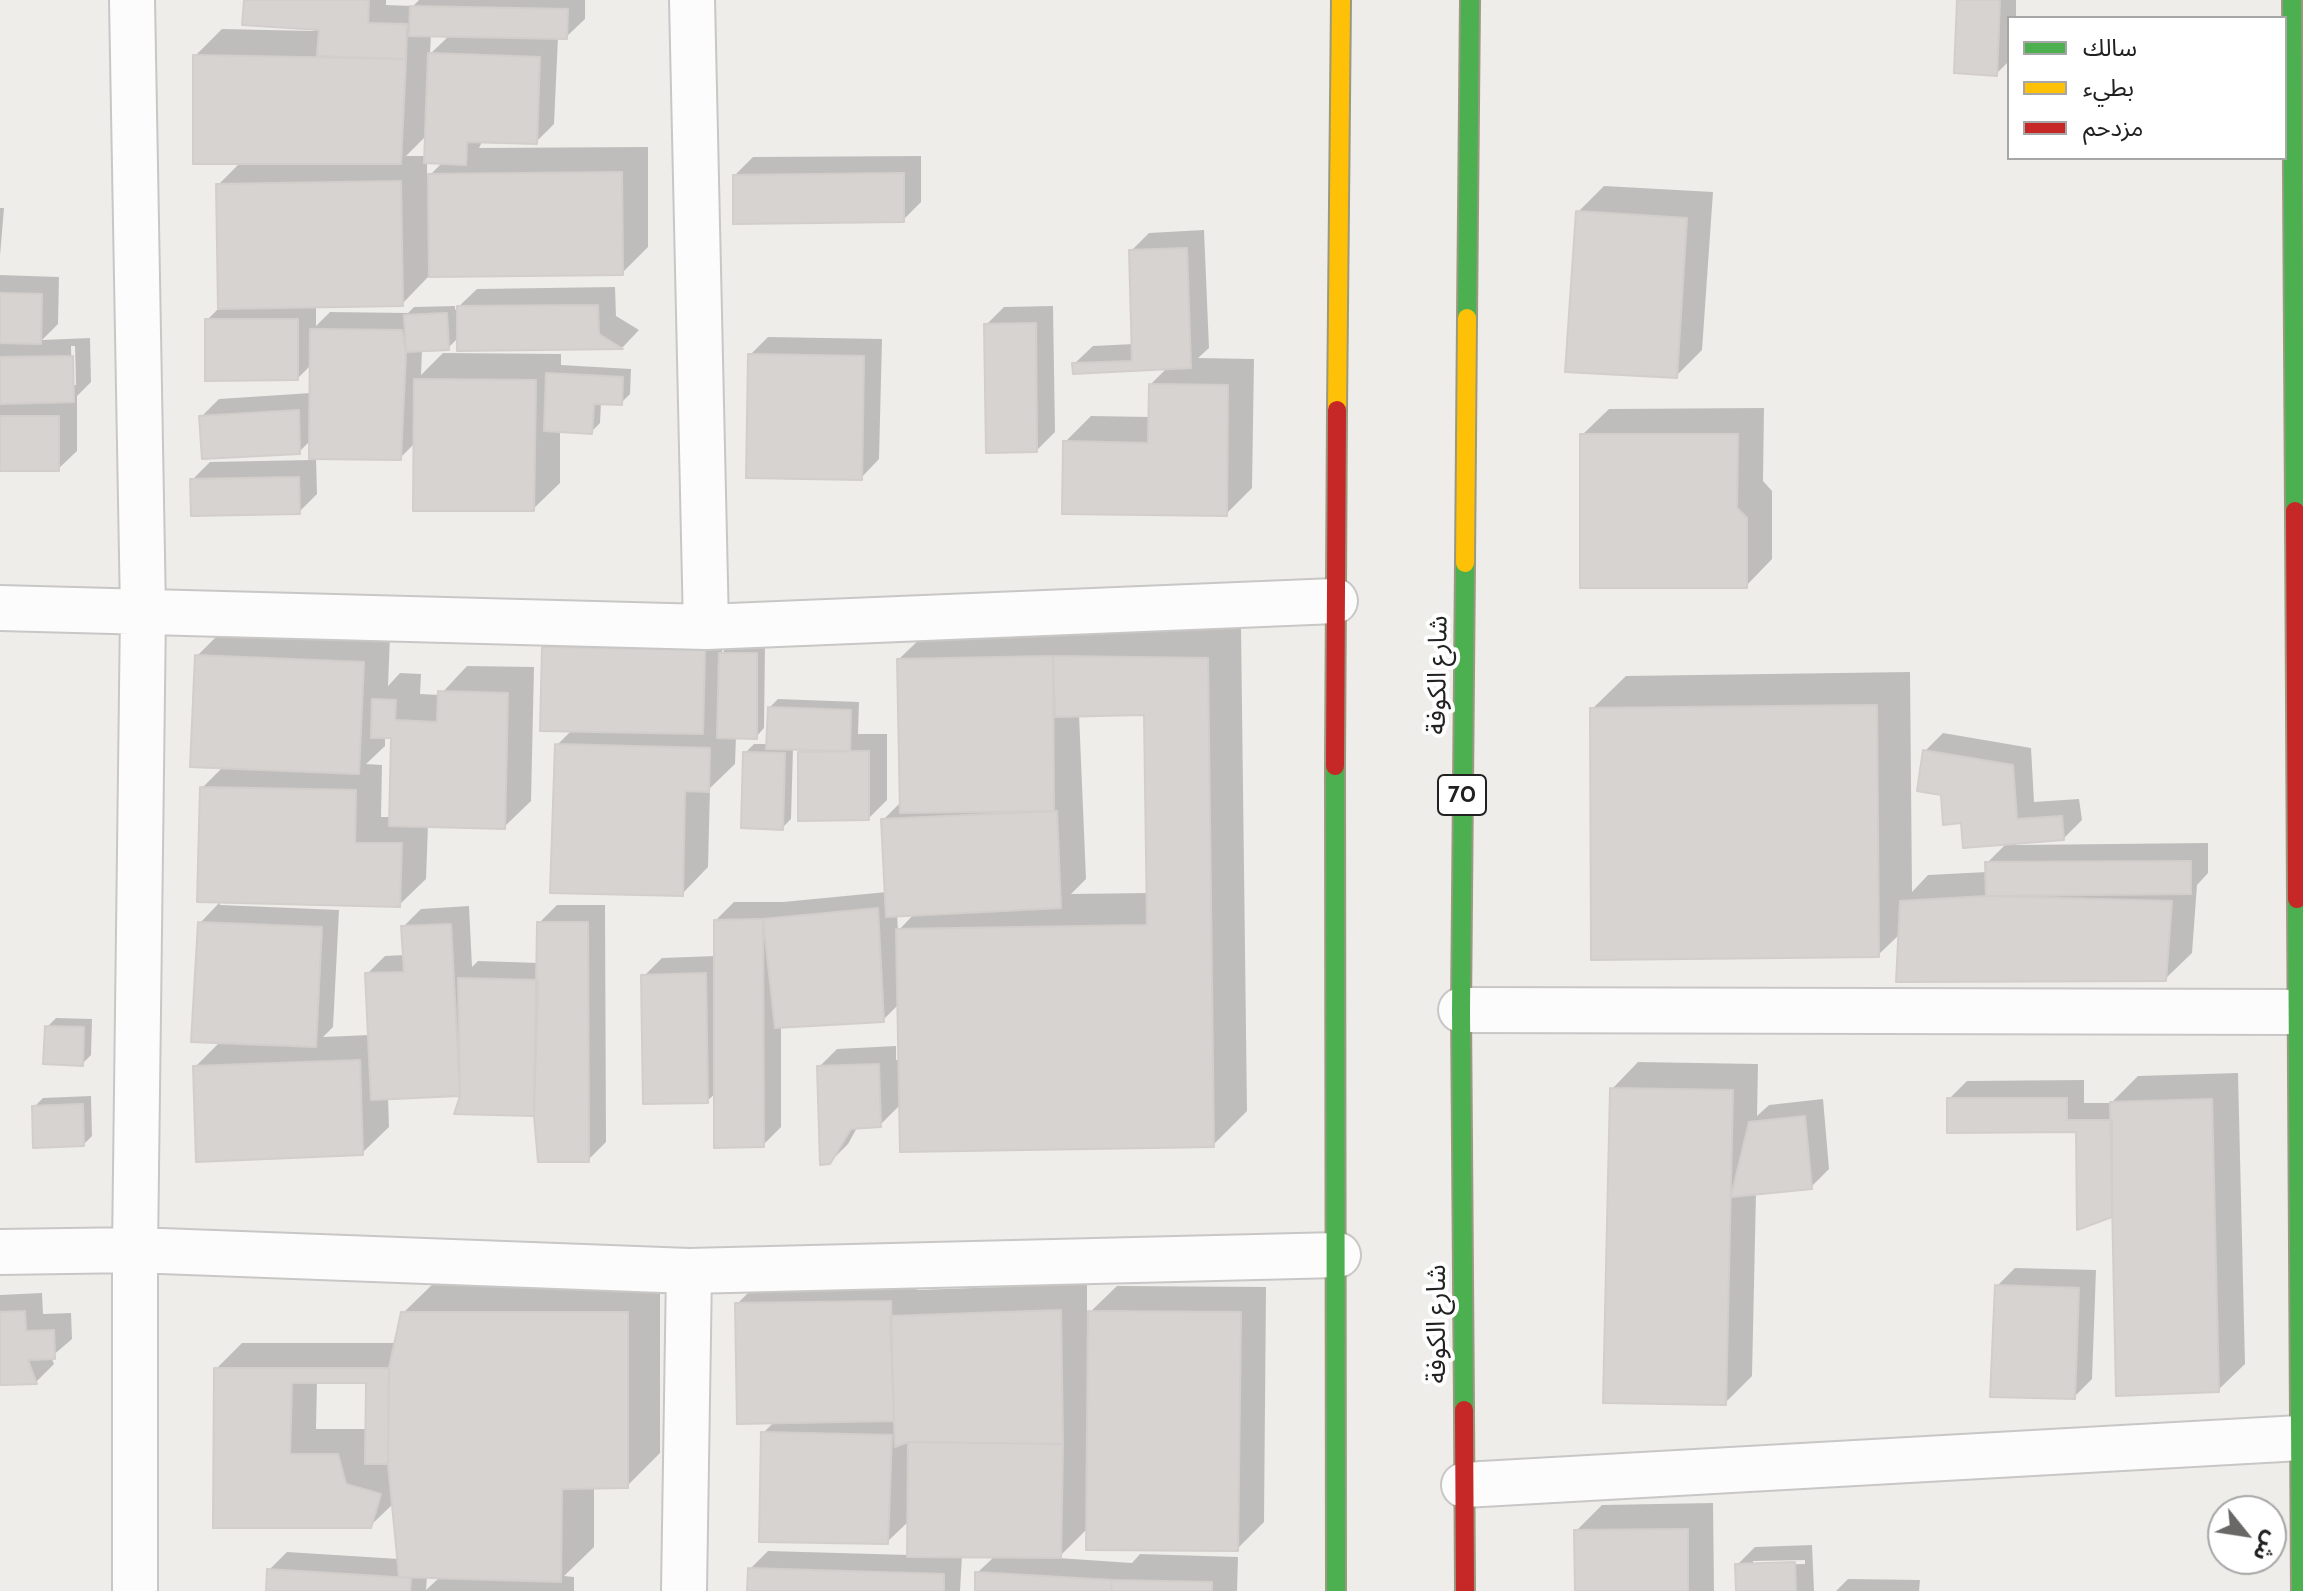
<!DOCTYPE html>
<meta charset="utf-8">
<style>
body{margin:0}
#map{position:relative;width:2303px;height:1591px;overflow:hidden;background:#efedea;font-family:Cabin,"Noto Sans Arabic",sans-serif}
canvas{display:block}
.legend{position:absolute;left:2007px;top:16px;width:280px;height:144px;box-sizing:border-box;background:#fff;border:2px solid #a6a6a6;margin:0;padding:10px 14px;list-style:none;font-size:24px;color:#212121}
.legend li{display:flex;align-items:center;gap:16px;height:40px}
.legend b{width:40px;border:2px solid #a6a6a6}
.north{position:absolute;left:2207px;top:1495px;width:80px;height:80px;box-sizing:border-box;background:#fff;border:2px solid #a6a6a6;border-radius:50%;rotate:120deg;font-size:22px;font-weight:700;line-height:32px;text-align:center;color:#212121}
.north::after{content:'';display:block;margin:auto;width:28px;height:36px;background:#696867;clip-path:polygon(50% 0,100% 100%,50% 72%,0 100%)}
</style>
<div id="map">
<canvas width="2303" height="1591"></canvas>
<ul class="legend">
<li><b style="height:10px;background:#4caf50"></b>سالك</li>
<li><b style="height:10px;background:#ffc107"></b>بطيء</li>
<li><b style="height:10px;background:#c62828"></b>مزدحم</li>
</ul>
<div class="north">ش</div>
</div>
<script>
const c = document.querySelector('canvas').getContext('2d');
c.lineJoin = 'round';
function fill(path, color) { c.fillStyle = color; c.fill(path, 'evenodd'); }
const poly = rows => new Path2D(rows.map(r => 'M' + r).join(''));
function trace(path, color, width, dash) { c.strokeStyle = color; c.lineWidth = width; c.lineCap = dash ? 'butt' : 'round'; c.setLineDash(dash || []); c.stroke(path); }
function write(font, color, halo, rows, align = 'center') {
  c.font = font + ' Cabin,"Noto Sans Arabic",sans-serif'; c.lineWidth = 8; c.setLineDash([]); c.textBaseline = 'middle'; c.strokeStyle = halo; c.fillStyle = color; for (const [text, x, y, turn = 0] of rows) {
    c.save(); c.translate(x, y); c.rotate((+turn || 0) * Math.PI / 180); c.textAlign = isNaN(turn) ? turn : align; if (halo) c.strokeText(text, 0, 0); c.fillText(text, 0, 0); c.restore();
  }
}
fill(poly([
 [246,0,386,0,386,5,413,6,419,0,585,0,585,19,566,37,558,37,554,124,536,142,483,140,479,148,648,147,648,247,622,273,429,276,402,304,316,305,316,326,330,312,408,313,414,307,455,306,455,310,477,289,615,287,616,316,639,330,623,347,459,349,459,337,448,348,422,349,421,375,443,353,561,354,561,365,631,369,630,394,621,403,601,402,600,423,592,431,560,430,560,483,533,509,416,442,400,458,316,457,317,494,299,512,192,480,210,462,310,460,311,440,299,452,201,417,219,399,311,393,312,364,298,378,207,320,220,307,218,185,241,162,195,56,222,29,314,31,314,28],
 [431,34,450,35,430,54],
 [427,135,426,156,406,156],
 [427,161,443,162,427,178],
 [1959,0,2016,0,2016,18,2009,18,2009,61,1996,74],
 [921,156,921,202,903,220,735,175,753,157],
 [1604,186,1713,192,1702,350,1676,376,1578,212],
 [0,208,4,208,0,256],
 [1204,230,1209,348,1198,358,1254,359,1252,488,1226,514,1065,442,1091,416,1151,417,1151,384,1168,367,1074,364,1093,346,1134,344,1131,251,1149,233],
 [0,275,59,277,58,324,42,340,90,338,91,382,77,396,77,451,58,469,0,469],
 [71,346,75,346,76,385,72,385],
 [1053,306,1055,432,1037,450,986,325,1004,307],
 [768,337,882,339,879,459,861,478,750,355],
 [1764,408,1763,481,1772,491,1772,559,1746,586,1582,435,1609,409],
 [1241,626,1247,1111,1213,1145,901,1104,880,1125,858,1126,848,1144,830,1162,819,1067,837,1049,896,1046,896,1060,900,1060,899,1004,883,1020,781,1026,781,1127,763,1145,716,1093,707,1101,644,976,662,958,716,956,716,920,734,902,783,902,887,892,883,820,902,801,899,659,926,633],
 [1146,713,1149,893,1071,894,1086,879,1079,714],
 [915,913,898,931,897,914],
 [224,629,390,636,388,686,400,673,421,674,420,694,440,695,467,666,534,667,531,801,504,827,428,825,426,879,399,905,202,788,223,767,197,656],
 [385,736,393,737,391,817,381,817,382,765,366,764,385,746],
 [562,630,722,632,722,653,729,645,765,645,764,728,756,737,736,736,735,764,710,788,708,867,682,894,557,745,572,730,544,648],
 [1910,672,1912,892,1928,875,1987,872,1987,863,2008,842,1963,821,1943,793,1925,751,1943,733,2031,748,2034,802,2079,799,2082,820,2064,838,2016,842,2016,845,2208,843,2208,873,2197,885,2192,953,2165,979,1900,934,1878,955,1592,709,1626,676],
 [778,699,859,702,858,734,887,734,887,800,869,818,800,753,805,748,793,748,791,819,782,828,745,753,754,744,768,744,770,707],
 [220,902,220,905,339,910,333,1027,323,1037,370,1035,367,974,385,956,405,955,403,927,421,909,469,906,472,967,478,961,540,963,539,923,557,905,605,905,606,1142,588,1160,536,1114,462,1094,388,1097,389,1127,362,1153,195,1067,221,1041,200,923],
 [56,1018,92,1019,91,1055,83,1063,47,1027],
 [1638,1062,1758,1064,1757,1116,1769,1105,1823,1099,1829,1169,1811,1187,1756,1192,1752,1376,1725,1403,1612,1089],
 [2238,1073,2245,1364,2218,1390,2114,1212,2111,1215,2078,1130,1949,1099,1967,1081,2084,1080,2084,1103,2111,1103,2138,1076],
 [91,1096,92,1136,84,1144,34,1107,43,1098],
 [2015,1268,2096,1270,2092,1379,2074,1397,1997,1286],
 [917,1275,917,1290,1087,1284,1087,1315,1117,1286,1266,1287,1264,1522,1237,1549,1088,1528,1058,1558,1132,1563,1140,1554,1238,1557,1237,1591,977,1591,977,1573,995,1556,962,1555,960,1591,749,1591,750,1569,768,1551,909,1555,909,1521,887,1542,763,1433,775,1421,737,1304,763,1278],
 [660,1279,660,1453,627,1486,594,1487,594,1547,564,1576,574,1577,574,1591,268,1591,269,1570,287,1552,399,1559,394,1503,370,1526,215,1526,216,1369,242,1343,396,1343,403,1313,437,1280],
 [317,1381,368,1381,367,1429,316,1429],
 [427,1576,440,1577,426,1590],
 [42,1293,43,1314,71,1313,72,1339,51,1357,54,1364,36,1382,0,1383,0,1295],
 [1713,1503,1714,1591,1577,1591,1576,1531,1602,1505],
 [1812,1545,1814,1591,1738,1591,1737,1565,1755,1547],
 [1805,1560,1805,1564,1753,1565,1753,1561],
 [1848,1579,1920,1580,1919,1591,1836,1591]
]), '#0003');
const building = poly([
 [244,0,369,0,368,23,407,24,406,59,317,56,319,30,242,25,244,0],
 [1957,0,2000,0,1997,76,1954,73,1957,0],
 [410,6,568,9,567,39,409,36,410,6],
 [428,53,540,57,537,144,467,142,466,165,424,163,428,53],
 [193,55,406,59,401,164,193,164,193,55],
 [622,172,623,275,429,277,428,174,622,172],
 [904,173,904,222,733,224,733,175,904,173],
 [401,181,403,306,218,309,216,184,401,181],
 [1576,211,1687,218,1677,378,1565,372,1576,211],
 [1187,248,1191,368,1073,374,1072,363,1132,361,1129,250,1187,248],
 [0,293,42,294,41,344,0,343,0,293],
 [598,305,599,334,623,349,457,351,457,306,598,305],
 [447,313,449,350,406,352,404,315,447,313],
 [205,319,298,319,298,380,205,381,205,319],
 [1036,323,1037,452,986,453,984,324,1036,323],
 [310,329,402,330,406,352,401,460,309,459,310,329],
 [748,354,864,356,862,480,746,478,748,354],
 [73,356,74,402,0,404,0,357,73,356],
 [546,373,623,377,622,405,594,404,592,434,544,431,546,373],
 [414,379,536,380,534,511,413,511,414,379],
 [1149,384,1228,385,1227,516,1062,514,1063,441,1148,443,1149,384],
 [299,410,300,454,202,459,199,416,299,410],
 [0,416,59,416,59,471,0,471,0,416],
 [1580,434,1738,434,1737,508,1747,518,1747,588,1580,588,1580,434],
 [299,477,300,514,191,516,190,479,299,477],
 [542,647,705,650,703,734,540,731,542,647],
 [719,653,757,653,757,739,717,738,719,653],
 [195,655,364,662,359,774,190,767,195,655],
 [1053,656,1208,658,1214,1147,900,1152,896,929,1147,925,1144,715,1055,717,1053,656],
 [1053,656,1054,811,900,813,897,659,1053,656],
 [438,691,508,693,505,829,389,826,391,738,371,738,372,699,396,700,395,720,437,722,438,691],
 [1877,705,1879,957,1591,960,1590,708,1877,705],
 [768,707,851,710,850,751,766,749,768,707],
 [555,744,710,748,709,792,685,791,683,896,550,893,555,744],
 [1923,750,2013,765,2017,819,2062,816,2064,840,1963,848,1961,823,1943,825,1941,795,1917,791,1923,750],
 [869,751,869,820,798,821,798,752,869,751],
 [743,752,785,753,783,830,741,828,743,752],
 [200,787,356,790,355,843,402,843,400,907,197,902,200,787],
 [1057,811,1061,908,886,917,881,819,1057,811],
 [2191,861,2191,894,1986,896,1985,862,2191,861],
 [1986,896,2172,901,2166,981,1896,982,1900,901,1986,896],
 [878,908,884,1022,775,1028,763,919,878,908],
 [763,919,764,1147,714,1148,714,920,763,919],
 [198,922,322,927,316,1047,191,1042,198,922],
 [537,922,588,922,589,1162,538,1162,534,1116,537,922],
 [451,924,460,1096,371,1100,365,973,404,972,401,926,451,924],
 [706,973,708,1103,643,1104,641,975,706,973],
 [458,978,538,980,534,1116,454,1114,460,1096,458,978],
 [45,1026,84,1027,83,1066,43,1064,45,1026],
 [360,1060,363,1155,196,1162,193,1066,360,1060],
 [879,1064,881,1127,851,1129,830,1164,820,1165,817,1066,879,1064],
 [1610,1088,1733,1090,1726,1405,1603,1403,1610,1088],
 [1947,1098,2067,1098,2067,1120,2112,1120,2112,1217,2077,1230,2076,1132,1947,1133,1947,1098],
 [2212,1099,2219,1392,2116,1396,2110,1102,2212,1099],
 [83,1104,84,1146,33,1148,32,1106,83,1104],
 [1805,1116,1812,1189,1731,1197,1749,1122,1805,1116],
 [1995,1285,2079,1288,2075,1399,1990,1397,1995,1285],
 [891,1301,894,1421,737,1424,735,1303,891,1301],
 [1061,1310,1063,1444,908,1442,895,1447,890,1316,1061,1310],
 [25,1311,26,1331,54,1330,55,1359,28,1360,37,1384,0,1385,0,1312,25,1311],
 [1088,1311,1241,1312,1238,1551,1086,1550,1088,1311],
 [401,1312,628,1312,628,1488,562,1489,561,1582,399,1577,388,1464,389,1368,401,1312],
 [214,1368,389,1368,388,1464,365,1464,366,1383,292,1383,290,1454,338,1454,346,1484,381,1494,371,1528,213,1528,214,1368],
 [761,1432,892,1435,888,1544,759,1542,761,1432],
 [908,1442,1063,1444,1061,1558,907,1557,908,1442],
 [1688,1529,1688,1591,1575,1591,1574,1530,1688,1529],
 [1795,1562,1796,1591,1736,1591,1735,1564,1795,1562],
 [748,1568,944,1574,944,1591,747,1591,748,1568],
 [267,1569,411,1578,410,1591,266,1591,267,1569],
 [975,1572,1112,1580,1111,1591,975,1591,975,1572],
 [1112,1580,1212,1582,1212,1591,1111,1591,1112,1580]
]);
fill(building, '#d6d3d1');
trace(building, '#d2cecb', 2);
const street = poly([
 [692,0,706,627],
 [0,608,706,627,1335,601],
 [1461,1010,2298,1012],
 [0,1252,135,1250,143,611,132,0],
 [1464,1485,2300,1438],
 [135,1591,135,1250,689,1271],
 [684,1591,689,1271,1338,1255]
]);
const fast = poly([
 [2292,0,2295,511],
 [1467,318,1470,0],
 [1335,766,1336,1591],
 [2297,899,2301,1591],
 [1464,1410,1461,1010,1465,563]
]);
const slow = poly([
 [1337,410,1341,0],
 [1465,563,1467,318]
]);
const jam = poly([
 [2295,511,2297,899],
 [1335,766,1337,410],
 [1464,1410,1465,1591]
]);
trace(street, '#c8c7c6', 48);
trace(fast, '#999981', 22);
trace(slow, '#999981', 22);
trace(jam, '#999981', 22);
trace(street, '#fdfcfc', 44);
trace(fast, '#4caf50', 18);
trace(slow, '#ffc107', 18);
trace(jam, '#c62828', 18);
for (const [x, y, w] of [
 [1462,795,48]
]) { const box = new Path2D(); box.roundRect(x - w / 2, y - 20, w, 40, 6); c.fillStyle = '#fff'; c.fill(box); trace(box, '#212121', 2); }
write('bold 24px', '#212121', null, [
 ["70",1462,795]
]);
write('26px', '#212121', '#fff', [
 ["شارع الكوفة",1438,675,-89],
 ["شارع الكوفة",1437,1324,-90]
]);
</script>
